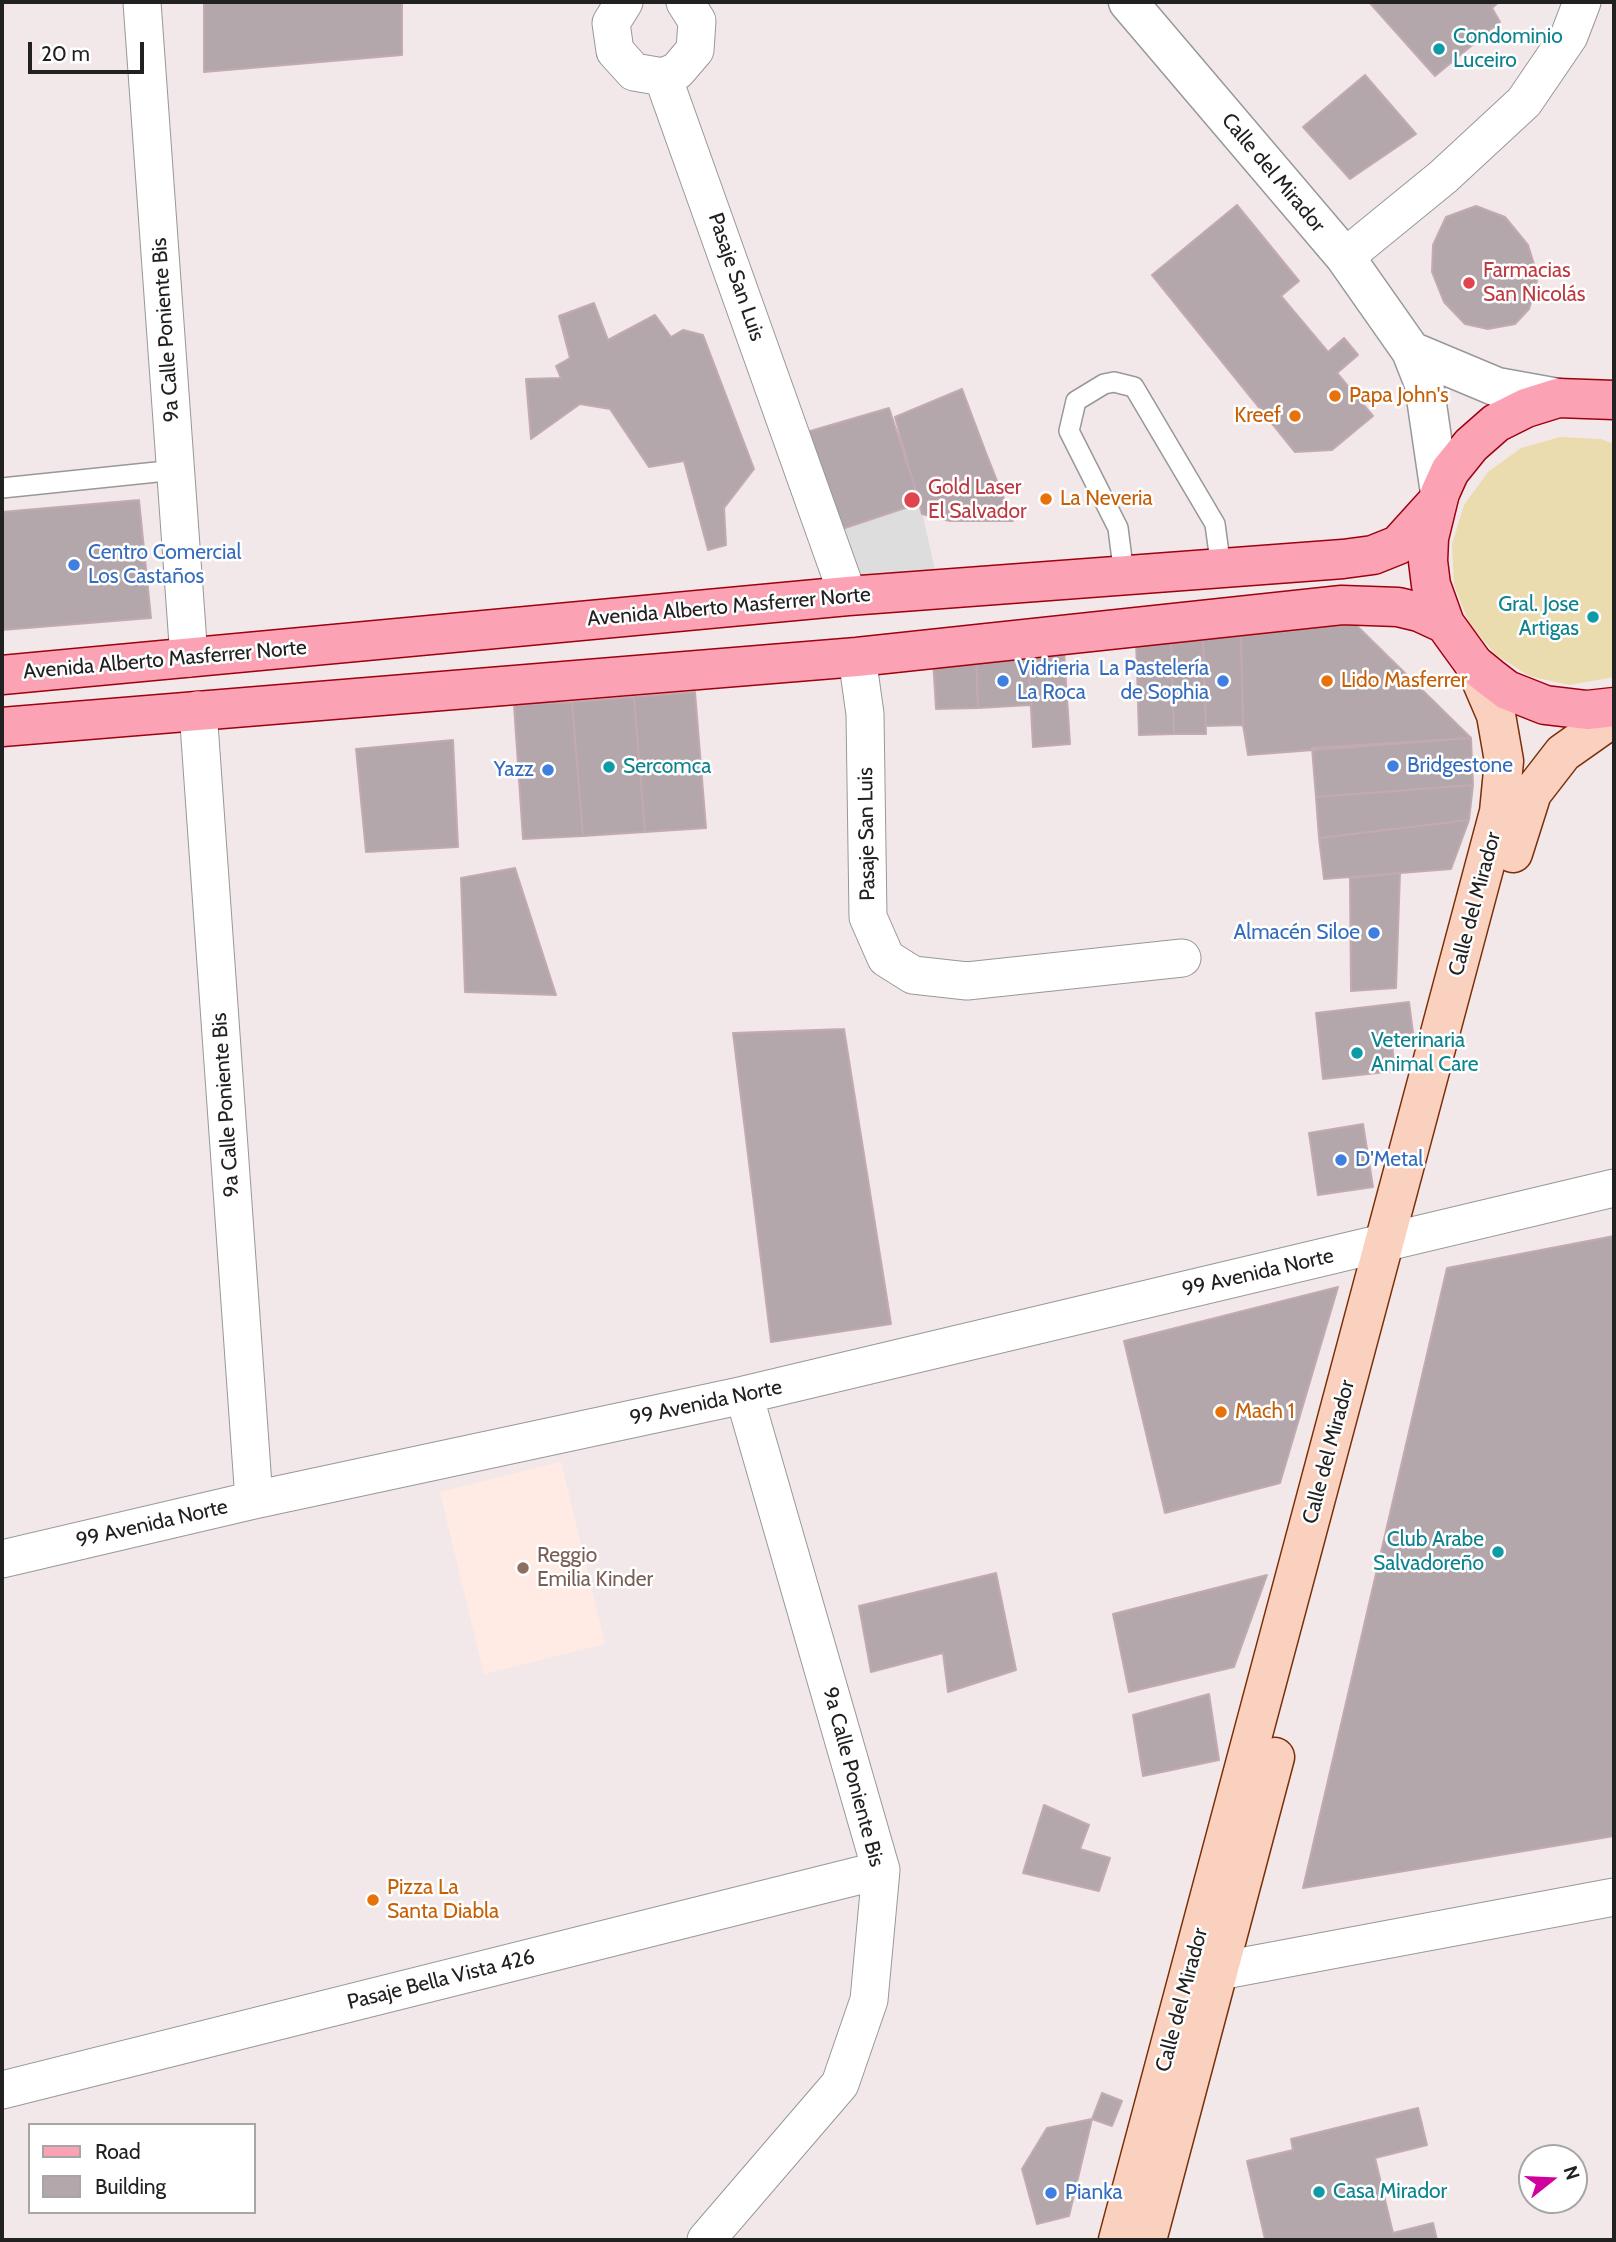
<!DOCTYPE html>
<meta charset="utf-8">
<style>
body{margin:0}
#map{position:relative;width:1616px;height:2242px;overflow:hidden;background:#f2e8e9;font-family:Cabin,sans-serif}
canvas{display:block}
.frame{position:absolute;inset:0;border:4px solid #212121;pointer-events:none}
.legend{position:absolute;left:28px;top:2123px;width:228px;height:91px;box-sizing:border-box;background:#fff;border:2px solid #a6a6a6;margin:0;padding:9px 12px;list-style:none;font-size:21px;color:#212121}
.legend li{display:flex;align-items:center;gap:14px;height:35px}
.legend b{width:35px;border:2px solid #a6a6a6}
.north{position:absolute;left:1518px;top:2144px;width:70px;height:70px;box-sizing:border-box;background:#fff;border:2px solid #a6a6a6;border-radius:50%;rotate:72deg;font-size:19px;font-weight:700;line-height:28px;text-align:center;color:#212121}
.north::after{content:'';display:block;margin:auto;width:24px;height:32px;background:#d1019e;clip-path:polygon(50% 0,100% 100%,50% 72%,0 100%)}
.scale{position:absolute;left:28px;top:42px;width:116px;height:32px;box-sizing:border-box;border:4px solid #212121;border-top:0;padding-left:9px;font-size:21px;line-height:24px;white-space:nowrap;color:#212121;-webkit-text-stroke:5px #fff;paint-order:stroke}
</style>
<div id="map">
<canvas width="1616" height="2242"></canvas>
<div class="frame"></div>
<ul class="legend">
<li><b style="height:9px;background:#fba3b4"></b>Road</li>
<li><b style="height:19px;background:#b3a7ab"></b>Building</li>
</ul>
<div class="north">N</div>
<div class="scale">20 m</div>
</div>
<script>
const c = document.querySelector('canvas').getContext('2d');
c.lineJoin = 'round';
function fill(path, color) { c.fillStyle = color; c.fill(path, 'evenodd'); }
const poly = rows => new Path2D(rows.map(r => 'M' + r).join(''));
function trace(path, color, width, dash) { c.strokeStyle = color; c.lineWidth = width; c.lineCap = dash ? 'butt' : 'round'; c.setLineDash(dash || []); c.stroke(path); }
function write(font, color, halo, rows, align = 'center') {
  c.font = font + ' Cabin,sans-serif'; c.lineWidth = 5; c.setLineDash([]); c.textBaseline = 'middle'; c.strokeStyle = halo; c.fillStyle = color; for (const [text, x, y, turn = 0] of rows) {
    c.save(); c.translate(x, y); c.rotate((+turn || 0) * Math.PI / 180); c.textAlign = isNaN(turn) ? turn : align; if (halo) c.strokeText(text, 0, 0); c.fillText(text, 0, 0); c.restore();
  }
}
fill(poly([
 [561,1462,605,1644,484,1674,440,1492]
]), '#ffebe4');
fill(poly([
 [1560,437,1601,439,1614,444,1614,677,1569,685,1529,676,1495,654,1469,623,1454,585,1452,544,1464,505,1488,472,1521,448]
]), '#eadcaf');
fill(poly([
 [920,503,937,579,857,587,839,530]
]), '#ddd');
const building = poly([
 [204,2,402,2,402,55,204,72,204,2],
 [1369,2,1499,2,1492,8,1500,22,1435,76,1369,2],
 [1365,75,1416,134,1350,179,1303,127,1365,75],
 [1237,205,1299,281,1281,296,1328,352,1344,338,1358,355,1337,373,1373,416,1332,450,1295,452,1152,275,1237,205],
 [1476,206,1505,217,1528,245,1538,277,1529,309,1515,324,1488,329,1465,324,1444,302,1432,272,1433,245,1446,217,1476,206],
 [594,303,608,340,655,315,671,337,683,330,703,335,754,469,724,508,726,545,708,550,684,461,649,467,610,409,580,404,531,439,526,379,561,378,556,366,570,358,559,316,594,303],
 [962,389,986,453,1013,521,950,521,922,514,895,417,962,389],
 [889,408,920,503,839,530,807,432,889,408],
 [139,500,151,618,2,630,2,512,139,500],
 [1355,624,1471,738,1248,755,1243,725,1241,636,1355,624],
 [1241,636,1243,725,1206,726,1203,637,1241,636],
 [1203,637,1206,734,1174,734,1171,639,1203,637],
 [1136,639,1171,639,1174,734,1139,735,1136,639],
 [1064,651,1070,744,1033,747,1028,653,1064,651],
 [1028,653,1031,705,978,708,976,657,1028,653],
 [976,657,978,708,936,709,933,659,976,657],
 [695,692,706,828,645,832,634,697,695,692],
 [634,697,645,832,583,836,572,702,634,697],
 [572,702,583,836,523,839,514,705,572,702],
 [1471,738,1473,785,1316,797,1312,748,1471,738],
 [453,740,458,847,366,852,356,749,453,740],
 [1473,785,1469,820,1319,838,1316,797,1473,785],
 [1469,820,1451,869,1324,879,1319,838,1469,820],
 [515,868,556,995,465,992,461,878,515,868],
 [1400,873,1396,988,1351,991,1350,878,1400,873],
 [1409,1002,1413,1033,1391,1035,1395,1071,1323,1079,1316,1013,1409,1002],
 [844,1029,891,1324,771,1342,733,1033,844,1029],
 [1363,1124,1373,1187,1318,1195,1309,1133,1363,1124],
 [1614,1236,1614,1836,1303,1888,1447,1268,1614,1236],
 [1338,1287,1280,1483,1165,1513,1124,1341,1338,1287],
 [996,1573,1016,1670,948,1692,943,1653,871,1672,859,1606,996,1573],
 [1267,1575,1234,1667,1129,1692,1113,1614,1267,1575],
 [1209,1694,1219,1760,1143,1776,1133,1715,1209,1694],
 [1044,1805,1089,1825,1080,1849,1110,1858,1099,1891,1023,1873,1044,1805],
 [1102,2093,1122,2101,1112,2126,1092,2119,1102,2093],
 [1418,2108,1427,2145,1375,2158,1393,2233,1433,2223,1437,2240,1261,2240,1265,2239,1247,2161,1293,2150,1291,2139,1418,2108],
 [1092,2119,1069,2216,1037,2224,1022,2169,1047,2128,1092,2119]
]);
fill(building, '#b3a7ab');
trace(building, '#c3aab2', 2);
const service = poly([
 [2,488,176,470],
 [1124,575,1118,528,1069,431,1076,401,1104,384,1114,382,1134,387,1215,524,1221,568]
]);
const minor = poly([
 [142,2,189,658],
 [624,2,611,23,615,51,634,72,663,77,677,71,695,50,697,21,685,2],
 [663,77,848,596],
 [1345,257,1443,177,1524,102,1569,36,1582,2],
 [857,657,865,714,868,917,886,958,913,975,967,981,1182,958],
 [198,710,254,1500],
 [2,1559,254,1500,744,1395,1614,1188],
 [1219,1971,1614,1897],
 [2,2090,881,1870],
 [706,2240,840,2084,869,2000,881,1870,744,1395]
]);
const tertiary = poly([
 [1128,2,1345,257,1411,351,1424,384,1440,493],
 [1411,351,1497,387,1558,398]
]);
const secondary = poly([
 [1513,853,1532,793,1563,753,1614,717],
 [1118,2240,1499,812,1504,761,1496,715,1474,664],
 [1147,2240,1275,1757]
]);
const primary = poly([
 [1614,400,1558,398,1526,408,1496,423,1471,445,1450,471,1440,493,1429,538,1428,561,1431,585,1445,624,1474,664,1490,677,1507,690,1545,705,1587,710,1614,707],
 [2,675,848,596,1343,559,1373,555,1398,545,1437,502],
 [2,727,857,657,1342,605,1398,607,1419,612,1445,624]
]);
trace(service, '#989898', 22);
trace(minor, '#989898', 39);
trace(tertiary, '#989898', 41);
trace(secondary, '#7b2f06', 41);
trace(primary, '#9e010e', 41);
trace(service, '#fff', 19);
trace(minor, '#fff', 37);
trace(tertiary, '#fff', 38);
trace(secondary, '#fad0be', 38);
trace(primary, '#fba3b4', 38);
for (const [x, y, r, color] of [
 [1439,49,7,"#0f9aa8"],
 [1469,283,7,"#e0444e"],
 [1335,396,7,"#e8710a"],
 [1295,416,7,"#e8710a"],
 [1046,499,7,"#e8710a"],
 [912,500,9,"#e0444e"],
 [74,565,7,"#3f7fe0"],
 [1593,617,7,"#0f9aa8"],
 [1003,681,7,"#3f7fe0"],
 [1223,681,7,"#3f7fe0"],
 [1327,681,7,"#e8710a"],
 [1393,766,7,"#3f7fe0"],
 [609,767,7,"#0f9aa8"],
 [548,770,7,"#3f7fe0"],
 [1374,933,7,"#3f7fe0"],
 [1357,1053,7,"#0f9aa8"],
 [1341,1160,7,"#3f7fe0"],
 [1221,1412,7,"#e8710a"],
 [1498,1552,7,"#0f9aa8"],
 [523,1568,7,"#8d6e63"],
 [373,1900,7,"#e8710a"],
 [1319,2192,7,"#0f9aa8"],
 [1051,2193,7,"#3f7fe0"]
]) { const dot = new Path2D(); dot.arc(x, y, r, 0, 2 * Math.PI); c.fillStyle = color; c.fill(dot); trace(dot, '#fff', 2.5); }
write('21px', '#0d838f', '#fff', [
 ["Condominio",1453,37],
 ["Luceiro",1453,61],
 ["Gral. Jose",1579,605,"right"],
 ["Artigas",1579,629,"right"],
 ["Sercomca",623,767],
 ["Veterinaria",1371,1041],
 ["Animal Care",1371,1065],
 ["Club Arabe",1484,1540,"right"],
 ["Salvadoreño",1484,1564,"right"],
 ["Casa Mirador",1333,2192]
], 'left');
write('21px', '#212121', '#fff', [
 ["Calle del Mirador",1273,173,50],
 ["Pasaje San Luis",736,277,71],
 ["9a Calle Poniente Bis",166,330,-94],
 ["Avenida Alberto Masferrer Norte",729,607,-5],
 ["Avenida Alberto Masferrer Norte",165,660,-5],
 ["Pasaje San Luis",867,834,-91],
 ["Calle del Mirador",1475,904,-75],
 ["9a Calle Poniente Bis",226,1105,-94],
 ["99 Avenida Norte",1258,1273,-13],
 ["99 Avenida Norte",706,1403,-12],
 ["Calle del Mirador",1329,1452,-75],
 ["99 Avenida Norte",152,1524,-13],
 ["9a Calle Poniente Bis",853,1777,75],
 ["Pasaje Bella Vista 426",441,1980,-14],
 ["Calle del Mirador",1182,2000,-75]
]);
write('21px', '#be3a42', '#fff', [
 ["Farmacias",1483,271],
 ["San Nicolás",1483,295],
 ["Gold Laser",928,488],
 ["El Salvador",928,512]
], 'left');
write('21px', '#c56008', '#fff', [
 ["Papa John's",1349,396],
 ["Kreef",1281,416,"right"],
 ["La Neveria",1060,499],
 ["Lido Masferrer",1341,681],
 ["Mach 1",1235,1412],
 ["Pizza La",387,1888],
 ["Santa Diabla",387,1912]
], 'left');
write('21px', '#366cbe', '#fff', [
 ["Centro Comercial",88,553],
 ["Los Castaños",88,577],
 ["Vidrieria",1017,669],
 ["La Roca",1017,693],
 ["La Pastelería",1209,669,"right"],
 ["de Sophia",1209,693,"right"],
 ["Bridgestone",1407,766],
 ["Yazz",534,770,"right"],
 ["Almacén Siloe",1360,933,"right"],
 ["D'Metal",1355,1160],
 ["Pianka",1065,2193]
], 'left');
write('21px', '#785e54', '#fff', [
 ["Reggio",537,1556],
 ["Emilia Kinder",537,1580]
], 'left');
</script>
